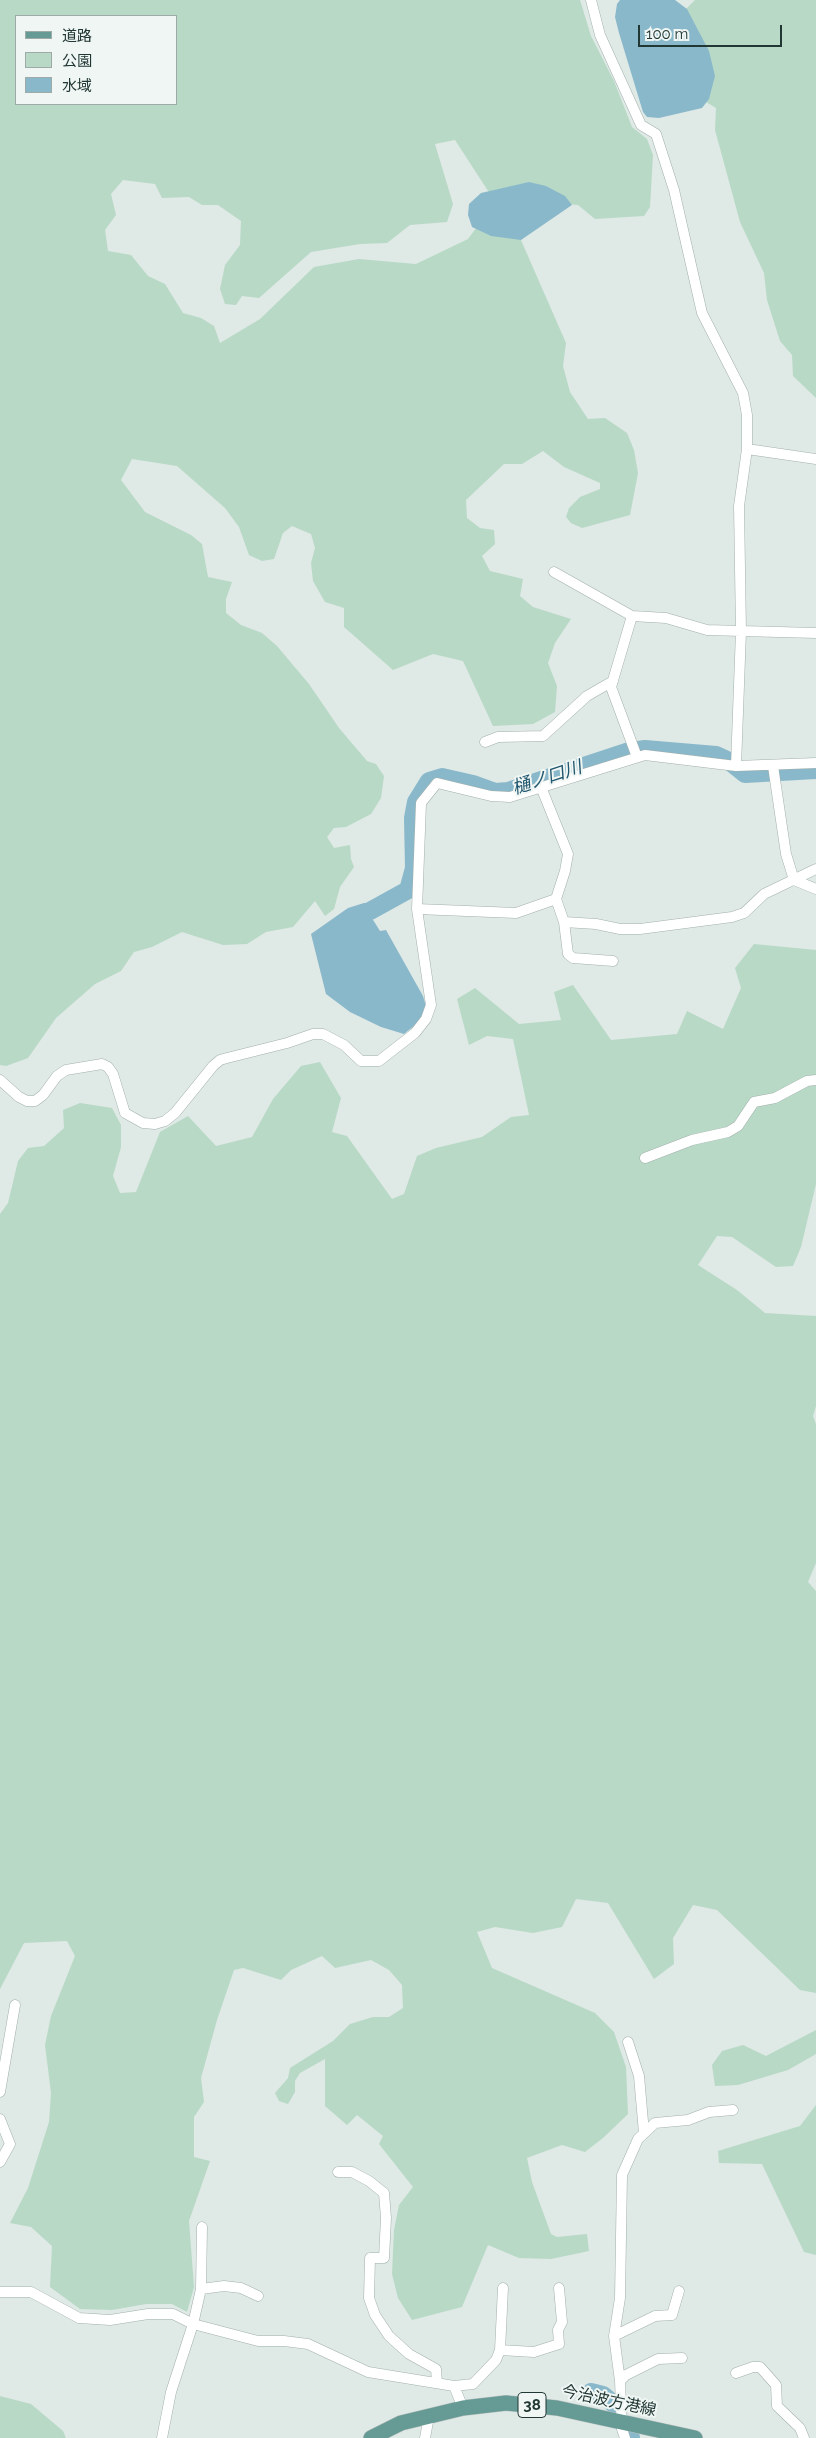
<!DOCTYPE html>
<meta charset="utf-8">
<style>
body{margin:0}
#map{position:relative;width:816px;height:2438px;overflow:hidden;background:#dfe9e6;font-family:Raleway,"Noto Sans JP",sans-serif}
canvas{display:block}
.legend{position:absolute;left:15px;top:15px;width:162px;height:90px;box-sizing:border-box;background:#eff6f3;border:1px solid #9daaa7;margin:0;padding:6px 9px;list-style:none;font-size:15px;color:#213734}
.legend li{display:flex;align-items:center;gap:10px;height:25px}
.legend b{width:25px;border:1px solid #9daaa7}
.scale{position:absolute;left:638px;top:25px;width:144px;height:22px;box-sizing:border-box;border:2px solid #213734;border-top:0;padding-left:6px;font-size:15px;line-height:18px;white-space:nowrap;color:#213734;-webkit-text-stroke:4px #eff6f3;paint-order:stroke}
</style>
<div id="map">
<canvas width="816" height="2438"></canvas>
<ul class="legend">
<li><b style="height:6px;background:#669b95"></b>道路</li>
<li><b style="height:14px;background:#b8d9c6"></b>公園</li>
<li><b style="height:14px;background:#8ab8cb"></b>水域</li>
</ul>
<div class="scale">100 m</div>
</div>
<script>
const c = document.querySelector('canvas').getContext('2d');
c.lineJoin = 'round';
function fill(path, color) { c.fillStyle = color; c.fill(path, 'evenodd'); }
const poly = rows => new Path2D(rows.map(r => 'M' + r).join(''));
function trace(path, color, width, dash) { c.strokeStyle = color; c.lineWidth = width; c.lineCap = dash ? 'butt' : 'round'; c.setLineDash(dash || []); c.stroke(path); }
function write(font, color, halo, rows, align = 'center') {
  c.font = font + ' Raleway,"Noto Sans JP",sans-serif'; c.lineWidth = 4; c.setLineDash([]); c.textBaseline = 'middle'; c.strokeStyle = halo; c.fillStyle = color; for (const [text, x, y, turn = 0] of rows) {
    c.save(); c.translate(x, y); c.rotate((+turn || 0) * Math.PI / 180); c.textAlign = isNaN(turn) ? turn : align; if (halo) c.strokeText(text, 0, 0); c.fillText(text, 0, 0); c.restore();
  }
}
fill(poly([
 [0,0,580,0,591,36,614,81,632,127,647,139,653,155,650,207,644,216,595,219,578,205,492,197,455,140,435,144,453,204,447,222,410,225,387,243,360,244,311,252,259,298,242,296,236,305,225,304,220,289,225,265,240,245,241,221,218,205,202,205,189,197,162,198,155,184,123,180,111,194,116,215,105,230,108,251,131,255,148,276,165,284,183,313,201,318,214,326,220,343,260,319,314,267,359,259,416,264,468,239,479,224,517,231,566,343,563,366,570,392,588,419,605,418,627,433,634,450,638,473,630,515,582,528,571,523,566,517,569,508,580,497,600,489,600,483,564,467,543,451,522,464,504,464,466,500,467,518,480,528,494,530,495,544,482,556,490,571,523,579,520,596,533,607,571,619,555,643,548,663,557,686,555,712,533,724,493,726,463,661,433,654,393,670,344,627,344,608,325,602,313,581,311,563,315,548,311,534,292,526,283,533,274,559,262,561,249,555,239,527,225,508,177,466,132,459,121,480,145,512,191,535,202,544,208,577,232,582,226,599,226,613,241,625,262,633,277,646,309,684,339,728,367,761,376,764,384,776,381,798,371,814,346,827,334,828,327,837,334,848,350,845,351,859,354,867,340,887,334,909,325,916,315,901,293,927,266,932,247,944,223,945,182,932,152,947,134,952,121,971,95,984,56,1018,28,1058,6,1066,0,1065],
 [16,16,176,16,176,104,16,104],
 [695,0,816,0,816,398,793,376,792,355,780,341,767,300,764,273,740,222,715,130,716,108,701,99,679,16],
 [754,944,816,950,816,1184,801,1247,793,1266,776,1267,732,1237,717,1236,698,1265,737,1290,765,1313,816,1316,816,1406,813,1416,816,1424,816,1563,808,1582,816,1591,816,1993,800,1990,717,1910,693,1905,673,1938,674,1964,654,1979,608,1903,576,1899,562,1927,533,1933,495,1927,477,1932,492,1968,595,2013,614,2032,626,2067,628,2114,603,2138,585,2152,562,2145,527,2158,532,2182,551,2234,557,2237,587,2234,589,2251,551,2259,519,2258,488,2245,462,2307,412,2320,398,2298,392,2274,394,2230,399,2205,413,2187,379,2144,383,2136,357,2115,347,2125,325,2106,325,2059,300,2073,295,2081,295,2092,288,2104,279,2101,275,2093,288,2078,290,2068,333,2041,350,2024,373,2017,389,2017,403,2008,402,1985,389,1970,371,1960,335,1968,322,1956,291,1970,281,1980,243,1968,234,1970,217,2020,201,2078,204,2102,194,2117,194,2157,210,2161,189,2221,194,2287,187,2312,172,2304,146,2304,112,2310,80,2309,50,2287,52,2246,31,2227,10,2223,28,2188,49,2122,51,2093,45,2045,51,2016,75,1956,67,1941,24,1943,0,1989,0,1214,8,1203,18,1161,28,1148,44,1146,64,1128,63,1110,80,1103,112,1108,121,1125,121,1147,113,1176,120,1193,136,1192,160,1132,188,1116,216,1146,252,1137,273,1099,301,1066,320,1062,341,1098,332,1132,347,1136,392,1199,404,1194,417,1156,436,1148,482,1137,511,1117,529,1115,513,1039,487,1036,469,1045,457,999,475,988,519,1024,561,1020,554,992,573,985,611,1040,677,1034,687,1011,723,1029,741,988,735,968],
 [816,2030,816,2054,788,2070,738,2085,715,2086,712,2065,722,2051,743,2045,766,2056],
 [816,2105,816,2255,804,2252,762,2164,719,2163,718,2151,800,2126],
 [0,2396,31,2404,63,2431,66,2438,0,2438]
]), '#b8d9c6');
fill(poly([
 [620,0,675,0,687,9,709,51,715,76,709,99,702,108,659,118,647,117,643,112,619,33,615,17,617,4],
 [529,182,546,186,565,196,572,205,521,240,491,236,472,227,468,215,469,204,481,193],
 [364,903,371,903,375,912,370,915,380,931,386,930,423,996,426,1006,420,1021,404,1034,381,1027,350,1012,326,994,311,934,348,908]
]), '#8ab8cb');
trace(poly([
 [370,911,408,890,414,868,413,818,416,802,429,781,442,777,473,784,495,792,508,791,626,752,645,749,716,755,729,761,745,774,816,770],
 [591,2392,603,2395,615,2405],
 [630,2434,631,2438]
]), '#8ab8cb', 18);
const street = poly([
 [591,0,600,35,641,125,656,134,674,190,702,313,743,393,747,415,747,449,739,506,741,631,707,630,666,618,632,616,611,687,637,757],
 [747,449,816,459],
 [554,572,632,616],
 [485,742,498,737,543,736,587,696,613,681],
 [736,766,741,631,816,633],
 [773,766,786,854,794,880,816,889],
 [541,787,568,854,565,871,556,899,564,922,596,924,620,929,640,929,732,917,744,913,764,894,816,869],
 [417,909,516,913,556,899],
 [564,922,568,954,573,958,613,961],
 [0,1080,19,1097,27,1101,35,1101,43,1095,57,1076,66,1070,102,1064,108,1067,113,1074,125,1113,143,1123,155,1124,165,1121,175,1113,213,1066,220,1060,227,1058,287,1043,313,1034,323,1034,344,1045,361,1061,379,1061,415,1033,426,1019,431,1005,417,909,421,803,437,783,491,796,510,797,645,755,736,766,816,763],
 [645,1158,692,1140,728,1132,738,1126,754,1102,775,1098,807,1081,816,1080],
 [628,2042,639,2076,644,2133],
 [0,2092,15,2005],
 [0,2119,10,2144,0,2162],
 [338,2172,352,2172,369,2181,384,2193,386,2218,384,2258,370,2258,369,2298,375,2315,389,2336,409,2354,436,2369,437,2383],
 [202,2227,201,2289,193,2324,258,2341,284,2341,308,2344,368,2372,454,2386,463,2408],
 [201,2289,224,2286,241,2288,258,2296],
 [0,2292,31,2292,79,2318,110,2320,148,2314,173,2314,193,2324,171,2392,162,2438],
 [614,2336,655,2316,672,2315,679,2291],
 [500,2350,534,2352,559,2344,558,2330,562,2322,559,2288],
 [736,2373,753,2367,760,2367,776,2385,777,2406,800,2428,804,2438],
 [620,2381,614,2336,620,2298,622,2175,638,2139,655,2123,688,2120,709,2112,733,2110],
 [454,2386,473,2384,496,2360,500,2350,503,2288],
 [425,2438,429,2416],
 [625,2438,622,2429,620,2381,626,2375,658,2359,682,2358]
]);
const primary = poly([
 [371,2438,401,2423,463,2408,506,2403,557,2408,695,2438]
]);
trace(street, '#a2b0ad', 11);
trace(primary, '#bcc3c2', 16);
trace(street, '#fff', 10);
trace(primary, '#669b95', 15);
for (const [x, y, w] of [
 [532,2405,28]
]) { const box = new Path2D(); box.roundRect(x - w / 2, y - 12.5, w, 25, 4); c.fillStyle = '#eff6f3'; c.fill(box); trace(box, '#213734', 1); }
write('bold 15px', '#213734', null, [
 ["38",532,2405]
]);
write('16px', '#213734', '#eff6f3', [
 ["今治波方港線",609,2401,12]
]);
write('italic 18px', '#20566e', '#eff6f3', [
 ["樋ノ口川",547,778,-18]
]);
</script>
